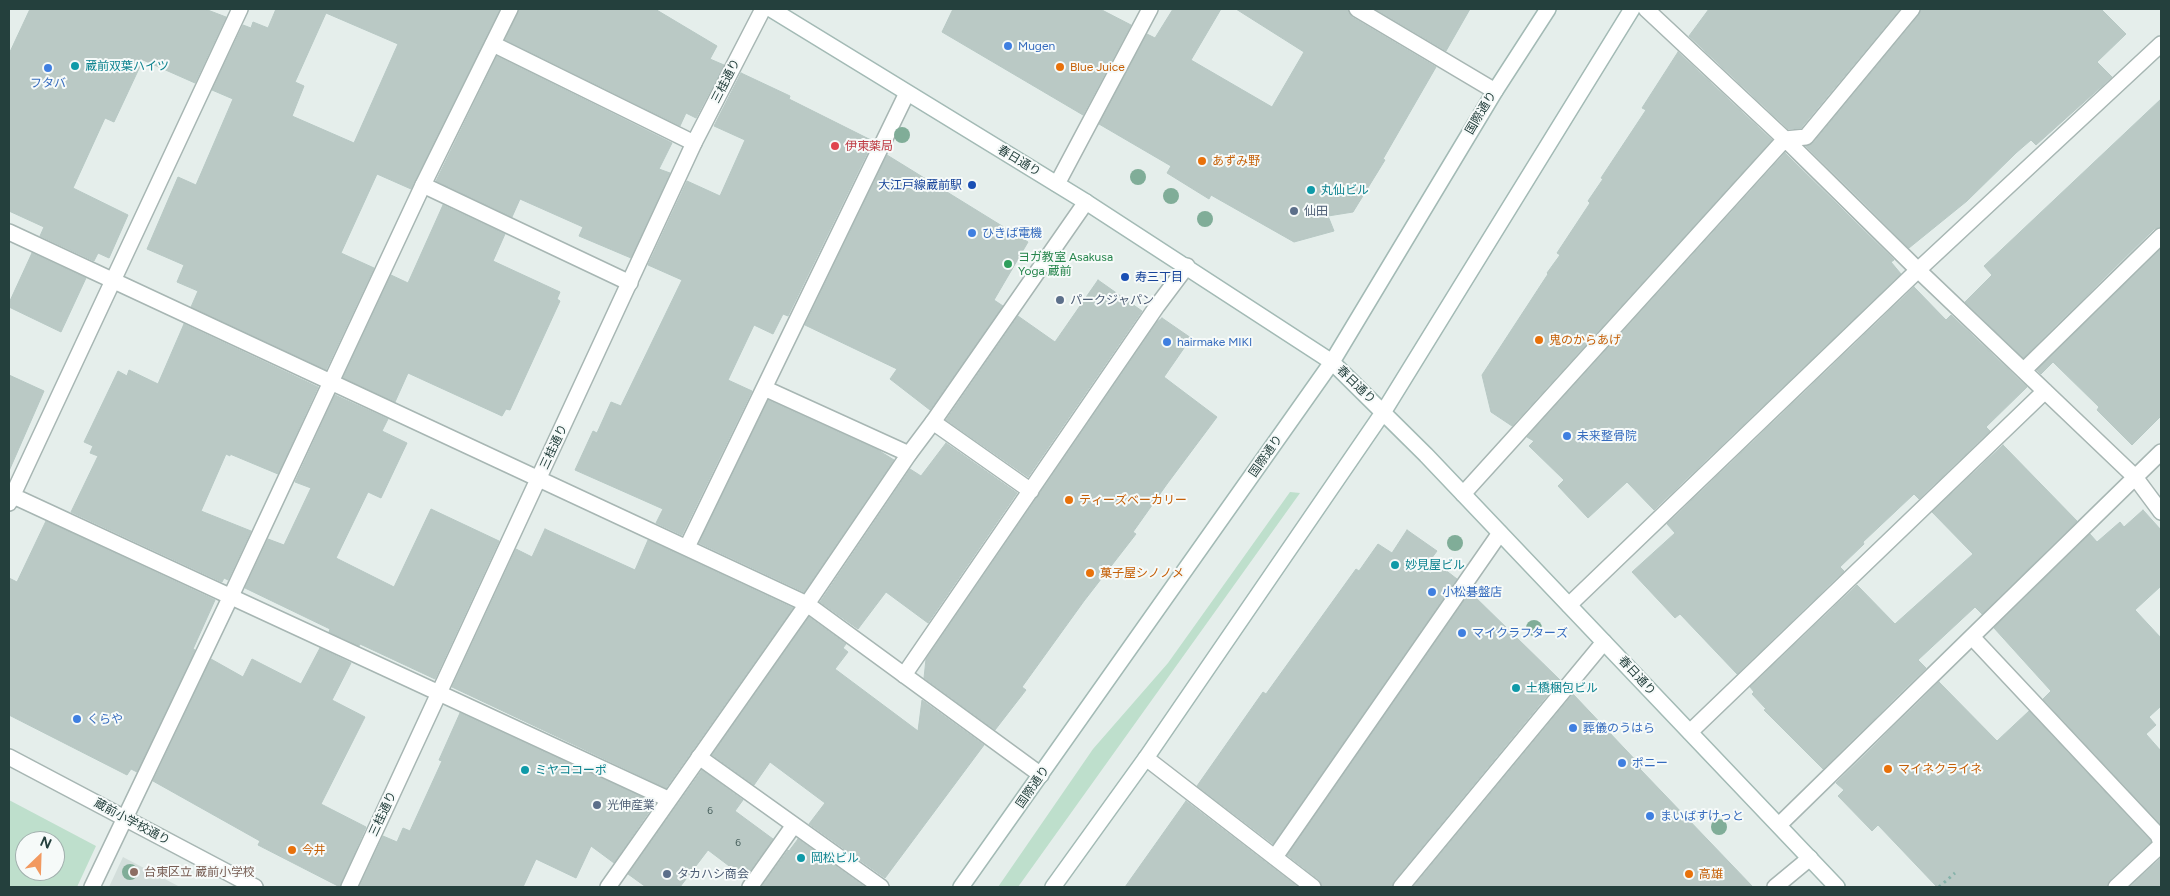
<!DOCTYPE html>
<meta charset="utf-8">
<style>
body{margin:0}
#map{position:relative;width:2170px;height:896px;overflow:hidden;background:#e5eeeb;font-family:Figtree,sans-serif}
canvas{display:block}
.frame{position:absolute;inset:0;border:10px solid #24403d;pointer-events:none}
.north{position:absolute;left:15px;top:831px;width:50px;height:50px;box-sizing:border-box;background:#f6faf9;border:1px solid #a2b0ae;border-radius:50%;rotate:24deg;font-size:14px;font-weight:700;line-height:20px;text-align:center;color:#24403d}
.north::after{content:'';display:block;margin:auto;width:18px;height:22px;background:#f29960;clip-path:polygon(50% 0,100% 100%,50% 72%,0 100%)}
</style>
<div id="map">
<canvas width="2170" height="896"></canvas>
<div class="frame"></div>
<div class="north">N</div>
</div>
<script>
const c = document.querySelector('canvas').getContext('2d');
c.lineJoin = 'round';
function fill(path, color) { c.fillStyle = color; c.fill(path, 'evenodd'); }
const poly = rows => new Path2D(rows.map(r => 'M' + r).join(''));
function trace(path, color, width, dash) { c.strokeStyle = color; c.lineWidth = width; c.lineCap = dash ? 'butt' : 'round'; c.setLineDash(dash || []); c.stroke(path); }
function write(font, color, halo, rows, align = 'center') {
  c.font = font + ' Figtree,"Noto Sans JP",sans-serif'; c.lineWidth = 4; c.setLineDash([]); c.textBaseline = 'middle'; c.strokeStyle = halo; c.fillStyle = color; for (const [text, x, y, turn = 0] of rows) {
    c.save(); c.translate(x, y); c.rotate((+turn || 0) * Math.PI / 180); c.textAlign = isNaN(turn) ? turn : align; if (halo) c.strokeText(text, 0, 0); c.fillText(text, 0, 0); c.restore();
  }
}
fill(poly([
 [123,857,180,887,109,887]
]), '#d3dedb');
fill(poly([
 [1290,492,1300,493,1018,887,998,887,1093,749,1168,663],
 [9,800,96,846,77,887,9,887],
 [25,841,55,841,55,871,25,871]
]), '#bedfcc');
const building = poly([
 [30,9,205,9,226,17,195,83,143,60,114,122,105,118,73,188,128,215,109,258,98,253,94,261,40,236,44,227,9,211,9,54,30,9],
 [276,9,500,9,411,189,377,174,341,253,374,268,326,370,191,307,198,291,177,282,184,265,147,249,178,177,196,185,233,99,212,90,243,25,251,28,253,22,268,28,276,9],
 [326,13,398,44,354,143,292,116,304,86,295,82,326,13],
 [519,9,655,9,717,46,710,59,724,65,696,118,686,113,680,126,505,40,519,9],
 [953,9,1100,9,1131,25,1083,115,942,32,953,9],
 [1173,9,1221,9,1191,60,1272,107,1304,52,1236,9,1348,9,1352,17,1436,67,1383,159,1385,160,1353,212,1328,216,1334,231,1294,242,1211,195,1209,199,1167,173,1171,166,1099,124,1147,34,1155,38,1173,9],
 [1375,9,1470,9,1446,51,1375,9],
 [1709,9,1900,9,1801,128,1788,129,1689,36,1709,9],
 [1921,9,2101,9,2126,34,2097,62,2112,77,2036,145,2031,140,2016,153,1967,201,1909,248,1806,146,1813,143,1919,15,1921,9],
 [1678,52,1772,140,1512,426,1491,412,1482,375,1548,274,1547,273,1560,255,1557,253,1590,203,1588,201,1603,179,1601,178,1646,110,1642,108,1678,52],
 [497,56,672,143,659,169,670,173,631,258,579,236,583,227,520,199,512,217,436,181,497,56],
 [741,73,790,96,789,99,873,141,788,316,783,314,773,334,754,325,728,380,752,391,682,535,656,523,663,509,575,470,593,431,597,433,611,402,621,406,682,280,648,265,687,181,720,196,745,140,714,126,741,73],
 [2161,99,2161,227,2154,229,2023,358,1965,302,1992,275,1984,266,2161,99],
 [1785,153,1894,260,1891,262,1901,274,1654,510,1627,482,1588,518,1558,486,1564,480,1529,446,1534,441,1527,437,1785,153],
 [887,155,1028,242,994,300,1003,306,930,410,890,379,897,369,805,325,887,155],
 [443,205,505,234,493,261,560,292,557,299,560,301,510,410,506,409,502,416,408,373,395,402,343,378,391,275,408,283,443,205],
 [2161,249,2161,416,2132,445,2097,410,2099,407,2053,362,2041,374,2037,370,2161,249],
 [32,253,86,278,61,332,9,307,9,303,32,253],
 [1098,280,1142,311,1028,477,946,420,1018,316,1055,342,1098,280],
 [1914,287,1946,320,1951,315,2027,387,1986,427,1990,431,1919,499,1914,494,1863,542,1864,544,1840,567,1844,571,1737,674,1680,614,1675,618,1632,572,1675,533,1667,524,1914,287],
 [1162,318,1191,338,1164,377,1217,417,1167,484,1133,532,1136,534,1084,601,1022,687,1026,690,995,730,924,678,926,659,1157,322,1162,318],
 [184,324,318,387,278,474,230,454,230,456,226,454,201,511,251,531,228,580,224,578,222,582,71,512,98,456,90,453,93,446,84,442,118,371,127,376,129,370,158,384,184,324],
 [9,375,44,391,9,471,9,375],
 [335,395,388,419,382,431,407,443,381,498,368,492,336,558,394,587,431,509,499,541,435,679,360,644,359,646,329,632,330,629,245,588,268,539,284,545,311,488,295,482,335,395],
 [768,400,878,450,894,460,804,592,699,543,768,400],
 [946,443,1017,493,928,623,886,592,858,629,820,602,910,469,921,476,946,443],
 [2003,445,2077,521,1982,614,1975,607,1918,660,1926,668,1823,769,1764,710,1766,709,1752,694,1754,692,1750,687,1857,585,1895,624,1973,554,1932,512,2003,445],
 [2143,510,2161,530,2161,586,2135,610,2161,638,2161,706,2149,717,2156,725,2146,734,2161,751,2161,825,2043,699,2051,691,1994,628,2090,534,2097,542,2120,522,2124,527,2143,510],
 [46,521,215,600,193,649,195,650,137,772,131,769,127,775,9,715,9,578,17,582,46,521],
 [545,529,635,570,648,540,793,608,666,788,452,687,516,549,532,557,545,529],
 [1407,530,1437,551,1431,559,1457,579,1273,844,1197,786,1263,692,1266,694,1356,569,1359,571,1378,544,1392,553,1407,530],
 [1470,592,1560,680,1394,881,1392,887,1322,887,1319,880,1287,855,1470,592],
 [809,617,846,644,843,648,848,652,835,669,918,731,922,700,984,745,885,878,809,824,825,803,770,762,754,785,712,755,809,617],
 [320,648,351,663,332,700,365,717,321,804,366,827,340,887,258,845,260,841,153,781,211,659,243,677,252,659,301,684,320,648],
 [1939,682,1997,741,2029,711,2150,840,2151,842,2110,880,2107,887,1937,887,1878,825,1872,831,1838,796,1844,790,1836,783,1939,682],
 [1573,694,1642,767,1640,769,1753,887,1413,887,1573,694],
 [460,713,655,803,614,863,591,846,576,878,536,859,523,887,359,887,383,836,397,842,403,828,410,831,442,761,439,760,460,713],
 [702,770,743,800,735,811,773,839,745,878,708,850,680,887,646,887,628,874,702,770],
 [1186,801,1298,887,1125,887,1186,801],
 [798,839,865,887,761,887,788,850,789,851,798,839],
 [2161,858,2161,887,2129,887,2161,858]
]);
fill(building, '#bac9c5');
trace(building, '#b7c8c4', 1);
const service = poly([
 [493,44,694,143],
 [423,185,630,283],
 [764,388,909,454],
 [933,422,1031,491],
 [9,494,668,799],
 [9,503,240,9],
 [687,547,907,93],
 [904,675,1157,306,1187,266],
 [699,757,881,887],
 [1275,857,1500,533],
 [750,887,794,825]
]);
const minor = poly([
 [1357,9,1495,91],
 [1646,9,1785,139,1918,270,2135,477,2161,512],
 [1057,184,1150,9],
 [9,232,807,604,1041,775],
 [2024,370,2161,236],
 [1463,494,1785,139,1806,137,1912,9],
 [1569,605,1918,270,2161,44],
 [1972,637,2158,835,2161,843],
 [1690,732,2045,391],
 [1146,758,1313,887],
 [1779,825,2161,452],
 [92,887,231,596,423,185,510,9],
 [349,887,694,143,763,9],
 [608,887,807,604,909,454,933,422,1086,202],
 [1401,887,1604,642],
 [1775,887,1810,858],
 [2116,887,2161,845]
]);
const tertiary = poly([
 [9,757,255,887]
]);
const secondary = poly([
 [771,9,1086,202,1332,362,1426,455,1837,887],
 [961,887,1332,362,1495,91,1548,9],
 [1053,887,1146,758,1384,411,1632,9]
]);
trace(service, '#a7b6b3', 18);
trace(minor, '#a7b6b3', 18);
trace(tertiary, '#a7b6b3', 18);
trace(secondary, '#a3bab5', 18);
trace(poly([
 [1939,887,1955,873]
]), '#86b2aa', 3, [2.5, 4]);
trace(service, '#fff', 15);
trace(minor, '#fff', 15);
trace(tertiary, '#fff', 15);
trace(secondary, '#fff', 15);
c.fillStyle = '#80ad98';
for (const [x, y] of [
 [902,135],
 [1138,177],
 [1171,196],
 [1205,219],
 [1455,543],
 [1534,628],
 [1719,827],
 [130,872]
]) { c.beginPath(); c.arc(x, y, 8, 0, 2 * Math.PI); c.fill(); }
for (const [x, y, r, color] of [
 [1008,46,5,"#3f7fe0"],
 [75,66,5,"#0f9aa8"],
 [1060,67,5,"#e8710a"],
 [48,68,5,"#3f7fe0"],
 [835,146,5,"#e0444e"],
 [1202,161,5,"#e8710a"],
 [972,185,5,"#1a4fb4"],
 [1311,190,5,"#0f9aa8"],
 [1294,211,5,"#5c6f8a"],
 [972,233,5,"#3f7fe0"],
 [1008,264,5,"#2e9e5b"],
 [1125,277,5,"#1a4fb4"],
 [1060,300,5,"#5c6f8a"],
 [1539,340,5,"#e8710a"],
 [1167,342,5,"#3f7fe0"],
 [1567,436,5,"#3f7fe0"],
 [1069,500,5,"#e8710a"],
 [1395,565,5,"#0f9aa8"],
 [1090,573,5,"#e8710a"],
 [1432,592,5,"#3f7fe0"],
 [1462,633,5,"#3f7fe0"],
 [1516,688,5,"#0f9aa8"],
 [77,719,5,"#3f7fe0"],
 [1573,728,5,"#3f7fe0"],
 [1622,763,5,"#3f7fe0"],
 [1888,769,5,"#e8710a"],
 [525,770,5,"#0f9aa8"],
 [597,805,5,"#5c6f8a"],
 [1650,816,5,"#3f7fe0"],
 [292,850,5,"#e8710a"],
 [801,858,5,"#0f9aa8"],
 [134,872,5,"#8d6e63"],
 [667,874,5,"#5c6f8a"],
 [1689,874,5,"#e8710a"]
]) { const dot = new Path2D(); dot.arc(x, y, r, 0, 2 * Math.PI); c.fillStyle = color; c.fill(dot); trace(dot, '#f6faf9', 2); }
write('10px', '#4a625f', null, [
 ["6",710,811],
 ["6",738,843]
]);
write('12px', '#366cbe', '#f6faf9', [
 ["Mugen",1018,46],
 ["フタバ",48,83,"center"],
 ["ひきば電機",982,233],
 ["hairmake MIKI",1177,342],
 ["未来整骨院",1577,436],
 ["小松碁盤店",1442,592],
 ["マイクラフターズ",1472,633],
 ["くらや",87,719],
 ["葬儀のうはら",1583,728],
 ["ポニー",1632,763],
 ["まいばすけっと",1660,816]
], 'left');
write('12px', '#0d838f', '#f6faf9', [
 ["蔵前双葉ハイツ",85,66],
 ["丸仙ビル",1321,190],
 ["妙見屋ビル",1405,565],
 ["土橋梱包ビル",1526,688],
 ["ミヤココーポ",535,770],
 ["岡松ビル",811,858]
], 'left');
write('12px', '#c56008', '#f6faf9', [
 ["Blue Juice",1070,67],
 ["あずみ野",1212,161],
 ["鬼のからあげ",1549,340],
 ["ティーズベーカリー",1079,500],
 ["菓子屋シノノメ",1100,573],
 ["マイネクライネ",1898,769],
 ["今井",302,850],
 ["高雄",1699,874]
], 'left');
write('12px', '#24403d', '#f6faf9', [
 ["三桂通り",726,81,-63],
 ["国際通り",1481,113,-59],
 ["春日通り",1019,161,31],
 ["春日通り",1356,385,44],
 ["三桂通り",554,447,-65],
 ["国際通り",1266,456,-55],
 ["春日通り",1637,676,47],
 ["国際通り",1033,787,-55],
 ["三桂通り",383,814,-65],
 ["蔵前小学校通り",132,822,28]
]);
write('12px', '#be3a42', '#f6faf9', [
 ["伊東薬局",845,146]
], 'left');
write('12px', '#164399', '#f6faf9', [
 ["大江戸線蔵前駅",962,185],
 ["寿三丁目",1135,277,"left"]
], 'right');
write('12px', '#4e5e75', '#f6faf9', [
 ["仙田",1304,211],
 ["パークジャパン",1070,300],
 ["光伸産業",607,805],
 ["タカハシ商会",677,874]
], 'left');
write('12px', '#27864d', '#f6faf9', [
 ["ヨガ教室 Asakusa",1018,257],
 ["Yoga 蔵前",1018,271]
], 'left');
write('12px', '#785e54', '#f6faf9', [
 ["台東区立 蔵前小学校",144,872]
], 'left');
</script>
